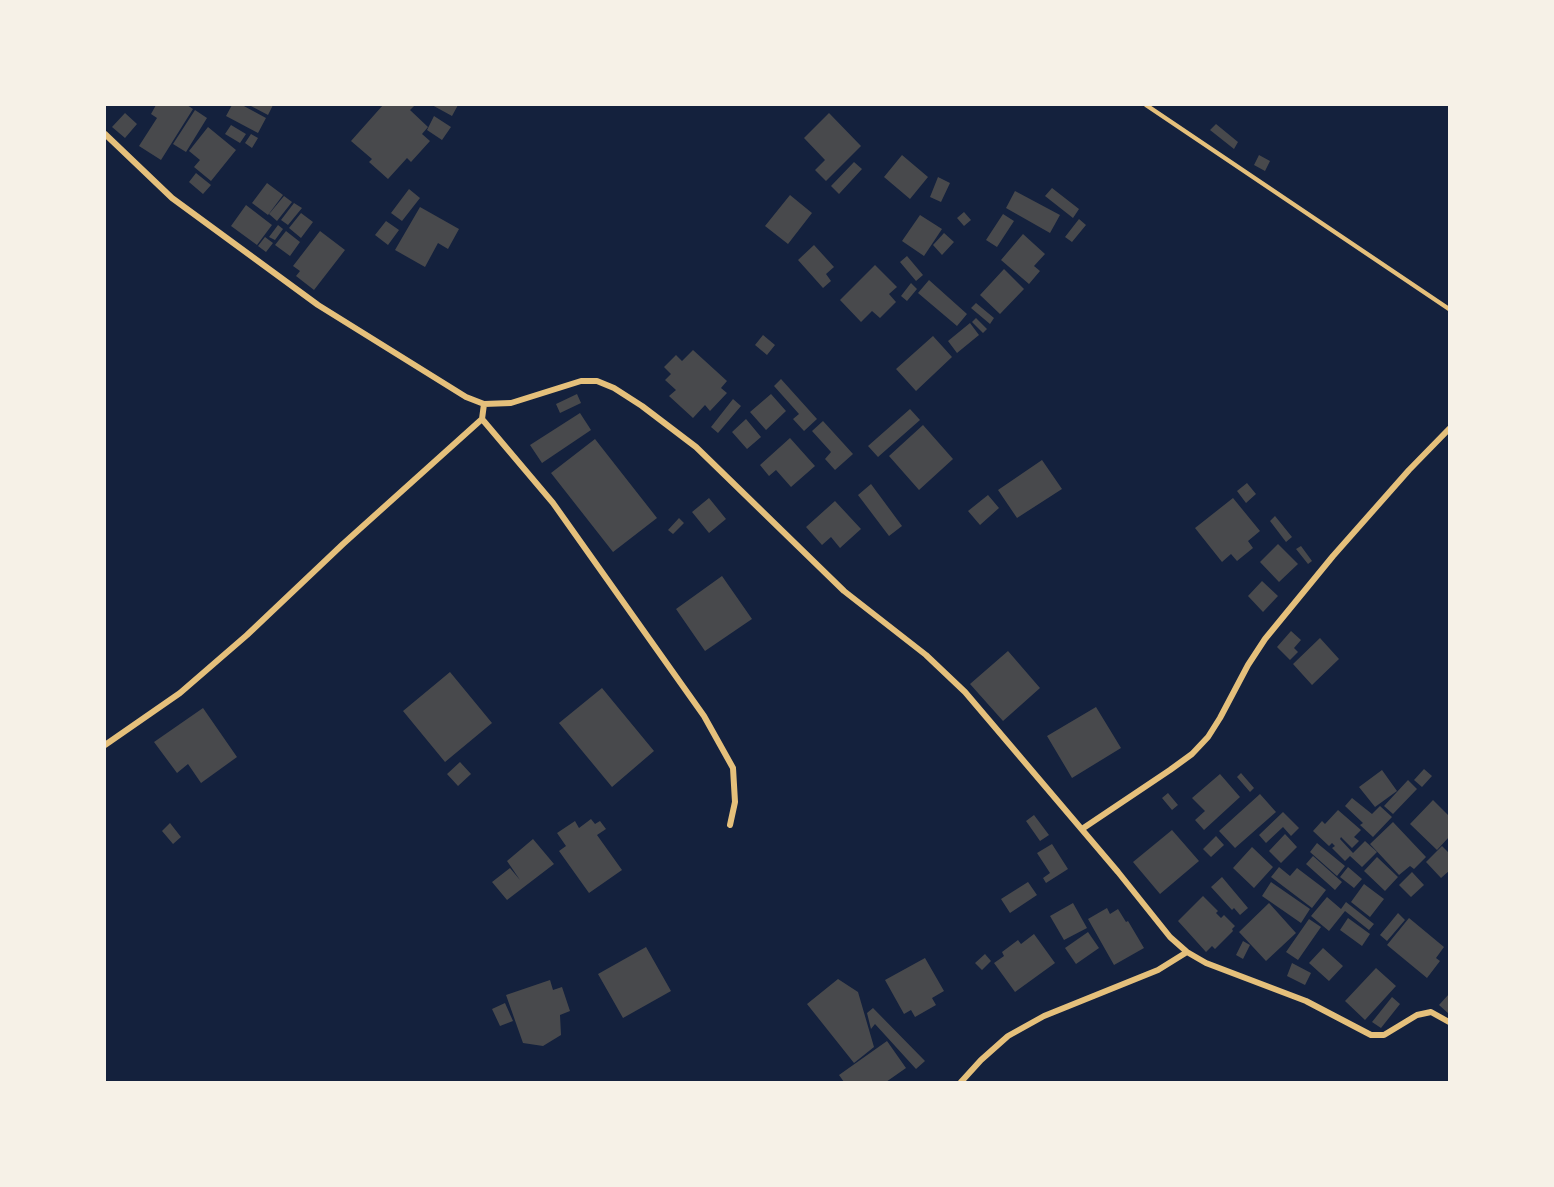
<!DOCTYPE html>
<style>
body{margin:0}
#map{position:relative;width:1554px;height:1187px;overflow:hidden;background:#14213d;font-family:Inter,sans-serif}
canvas{display:block}
.frame{position:absolute;inset:0;border:106px solid #f6f1e7;pointer-events:none}
</style>
<div id="map">
<canvas width="1554" height="1187"></canvas>
<div class="frame"></div>
</div>
<script>
const c = document.querySelector('canvas').getContext('2d');
c.lineJoin = 'round';
function fill(path, color) { c.fillStyle = color; c.fill(path, 'evenodd'); }
const poly = rows => new Path2D(rows.map(r => 'M' + r).join(''));
function trace(path, color, width, dash) { c.strokeStyle = color; c.lineWidth = width; c.lineCap = dash ? 'butt' : 'round'; c.setLineDash(dash || []); c.stroke(path); }
fill(poly([
 [156,105,187,105,193,109,161,160,139,146,157,118,151,114],
 [232,105,242,105,266,118,258,133,226,116],
 [249,105,273,105,268,115],
 [383,105,415,105,410,110,428,127,422,134,430,141,411,162,407,158,388,179,369,162,372,159,351,141],
 [432,105,458,105,452,116],
 [195,110,207,118,186,152,173,144],
 [125,113,137,124,125,138,112,127],
 [829,113,861,146,826,181,815,170,825,160,804,138],
 [434,116,451,127,442,140,427,130],
 [1216,124,1238,142,1234,149,1210,130],
 [231,125,246,134,240,143,225,134],
 [208,127,236,150,211,181,194,167,200,160,189,151],
 [251,134,258,138,252,148,245,143],
 [902,155,928,177,910,199,884,177],
 [1259,155,1270,161,1265,171,1254,165],
 [854,162,862,169,839,194,831,186],
 [196,173,211,185,203,194,189,182],
 [938,177,950,183,941,202,930,197],
 [267,183,283,195,268,215,252,203],
 [1052,188,1079,209,1073,218,1045,196],
 [409,189,420,198,402,221,391,213],
 [1015,191,1060,215,1050,233,1006,208],
 [790,195,812,213,788,244,765,226],
 [284,196,292,202,277,221,269,214],
 [294,203,302,208,288,225,281,220],
 [246,205,272,225,257,245,231,226],
 [420,207,459,229,448,249,438,243,425,267,395,250],
 [964,212,971,220,964,226,957,218],
 [301,213,313,222,301,238,289,228],
 [1003,214,1014,221,997,247,986,240],
 [920,215,942,229,924,256,902,241],
 [1079,219,1086,225,1072,242,1065,237],
 [386,221,399,230,388,245,375,235],
 [278,225,283,229,275,240,269,237],
 [286,231,300,242,290,256,275,245],
 [320,231,345,250,314,290,296,276,300,271,293,266],
 [944,233,954,242,942,255,933,245],
 [1023,234,1045,254,1034,266,1040,271,1029,284,1001,260],
 [265,237,273,243,266,252,258,246],
 [814,245,834,267,826,274,831,281,823,288,798,260],
 [907,256,923,275,916,281,900,262],
 [875,265,897,287,889,294,896,302,880,318,872,311,861,322,840,300],
 [1004,269,1024,289,1000,314,980,295],
 [929,280,967,314,957,326,918,293],
 [911,283,917,289,907,301,901,296],
 [976,303,994,318,990,324,971,308],
 [976,318,987,329,983,333,972,322],
 [970,323,979,335,957,353,948,341],
 [763,335,775,345,767,355,755,345],
 [933,336,952,357,916,391,896,369],
 [693,350,727,381,721,388,727,393,710,411,705,405,693,418,669,396,676,390,665,380,671,374,664,367,676,355,682,361],
 [781,379,817,419,804,431,793,419,799,414,774,386],
 [577,394,581,403,560,413,556,404],
 [771,394,786,411,766,430,750,412],
 [733,399,741,406,718,433,711,427],
 [910,409,920,420,878,457,868,446],
 [580,413,591,430,542,463,530,445],
 [746,419,761,437,747,449,732,432],
 [823,421,853,454,835,470,825,459,831,452,812,431],
 [923,425,953,459,919,490,889,456],
 [790,438,815,466,791,487,776,470,769,476,760,465],
 [595,439,657,518,613,552,551,473],
 [1042,460,1062,489,1017,518,998,490],
 [1247,483,1256,494,1246,503,1237,491],
 [871,484,902,526,889,536,858,495],
 [988,495,999,508,980,525,968,511],
 [709,498,726,519,709,533,692,512],
 [1233,498,1260,531,1248,541,1253,548,1237,561,1231,554,1222,562,1195,528],
 [835,501,861,529,840,548,831,537,822,545,806,527],
 [1275,516,1292,537,1286,542,1270,521],
 [679,518,684,523,673,534,668,530],
 [1278,544,1298,564,1279,582,1260,562],
 [1301,546,1312,561,1308,564,1296,549],
 [722,576,752,619,705,651,676,609],
 [1262,581,1278,596,1263,612,1248,596],
 [1291,631,1301,640,1294,648,1298,652,1290,660,1277,647],
 [1320,638,1339,659,1312,685,1293,664],
 [1008,651,1040,688,1003,721,970,684],
 [450,672,492,723,445,762,403,711],
 [602,688,654,751,612,787,559,723],
 [1096,707,1121,748,1072,778,1047,736],
 [203,708,237,757,201,783,188,764,177,773,154,742],
 [460,762,471,774,458,786,447,774],
 [1424,769,1432,776,1422,787,1414,780],
 [1382,770,1397,791,1375,807,1359,787],
 [1241,773,1254,788,1250,792,1237,777],
 [1220,774,1240,797,1204,830,1195,820,1205,811,1192,798],
 [1408,780,1417,789,1393,814,1384,806],
 [1168,793,1178,805,1172,810,1162,798],
 [1260,794,1276,812,1235,848,1219,831],
 [1352,798,1372,814,1380,806,1392,817,1373,837,1360,825,1363,823,1345,806],
 [1433,800,1449,816,1449,837,1437,850,1410,824],
 [1338,810,1361,830,1354,837,1359,841,1352,848,1341,837,1340,839,1353,853,1365,841,1377,852,1362,867,1350,856,1345,861,1332,848,1335,846,1332,843,1329,846,1313,831,1322,821,1325,824],
 [1283,812,1299,828,1291,836,1283,827,1266,843,1259,835],
 [1034,815,1049,835,1040,841,1026,821],
 [591,819,595,824,600,821,606,829,597,835,622,870,589,893,559,851,566,846,557,833,575,821,579,828],
 [1393,822,1426,857,1414,869,1410,866,1399,875,1370,844],
 [170,823,181,837,173,844,162,831],
 [1172,830,1199,861,1160,894,1133,862],
 [1285,834,1297,847,1281,863,1269,851],
 [1216,836,1224,845,1211,857,1203,849],
 [533,839,554,864,507,900,492,882,510,868,520,880,507,861],
 [1317,843,1345,866,1337,876,1310,852],
 [1052,844,1068,869,1046,883,1043,878,1050,873,1037,853],
 [1442,846,1449,853,1449,871,1441,878,1426,862],
 [1252,847,1273,867,1254,888,1233,868],
 [1313,856,1342,882,1335,890,1306,864],
 [1377,857,1398,877,1385,891,1364,871],
 [1279,867,1290,876,1297,868,1326,890,1312,908,1271,877],
 [1348,867,1362,879,1354,888,1340,877],
 [1412,872,1424,885,1411,897,1399,885],
 [1222,877,1248,908,1240,915,1234,908,1232,910,1211,887],
 [1028,882,1037,895,1010,913,1001,899],
 [1271,882,1310,909,1301,923,1262,896],
 [1364,884,1384,899,1370,917,1351,902],
 [1203,896,1218,911,1216,913,1221,918,1224,915,1235,926,1232,929,1233,931,1215,949,1212,946,1206,952,1178,921],
 [1327,897,1341,909,1346,902,1374,924,1369,930,1345,911,1329,931,1311,916],
 [1073,903,1087,928,1064,940,1050,916],
 [1269,903,1296,933,1266,961,1239,932],
 [1107,908,1110,914,1118,909,1126,922,1128,921,1144,948,1114,965,1088,919],
 [1398,913,1405,920,1387,941,1380,935],
 [1348,918,1370,934,1362,946,1340,930],
 [1409,918,1444,947,1436,958,1440,961,1427,978,1387,945],
 [1309,919,1321,927,1298,960,1286,952],
 [1088,932,1099,948,1076,964,1065,948],
 [1034,934,1055,963,1015,992,994,963,1004,956,1002,952,1018,940,1021,944],
 [1243,941,1250,945,1243,959,1236,955],
 [646,947,671,991,623,1018,598,974],
 [1323,948,1343,966,1329,981,1309,963],
 [985,954,991,961,982,970,975,963],
 [925,958,944,991,932,998,936,1005,915,1017,911,1010,904,1014,885,980],
 [1292,963,1311,973,1305,985,1287,976],
 [1376,968,1396,986,1365,1020,1345,1001],
 [838,979,858,992,874,1047,854,1063,807,1004],
 [550,980,553,990,562,987,570,1011,560,1015,561,1035,543,1046,523,1043,506,995],
 [1449,994,1449,1014,1439,1005],
 [1392,997,1400,1004,1381,1028,1372,1022],
 [505,1003,513,1021,500,1026,492,1009],
 [873,1008,925,1061,916,1069,875,1024,871,1029,867,1013],
 [887,1041,906,1068,886,1082,844,1082,839,1075]
]), '#48494c');
trace(poly([
 [1146,105,1449,309]
]), '#e5c07b', 4.5);
trace(poly([
 [105,134,172,198,318,305,466,397,484,404,511,403,581,381,597,381,614,388,642,406,696,447,844,591,926,655,965,692,1118,872,1170,937,1187,952,1206,963,1306,1001,1371,1035,1384,1035,1417,1015,1431,1012,1449,1022],
 [482,419,553,503,704,716,733,768,735,802,730,825],
 [105,745,180,693,247,635,343,544,482,419,484,404],
 [1082,829,1170,770,1192,754,1208,737,1220,718,1248,665,1265,639,1333,556,1409,470,1449,429],
 [961,1082,981,1060,1008,1036,1044,1016,1158,970,1187,952]
]), '#e5c07b', 6);
</script>
